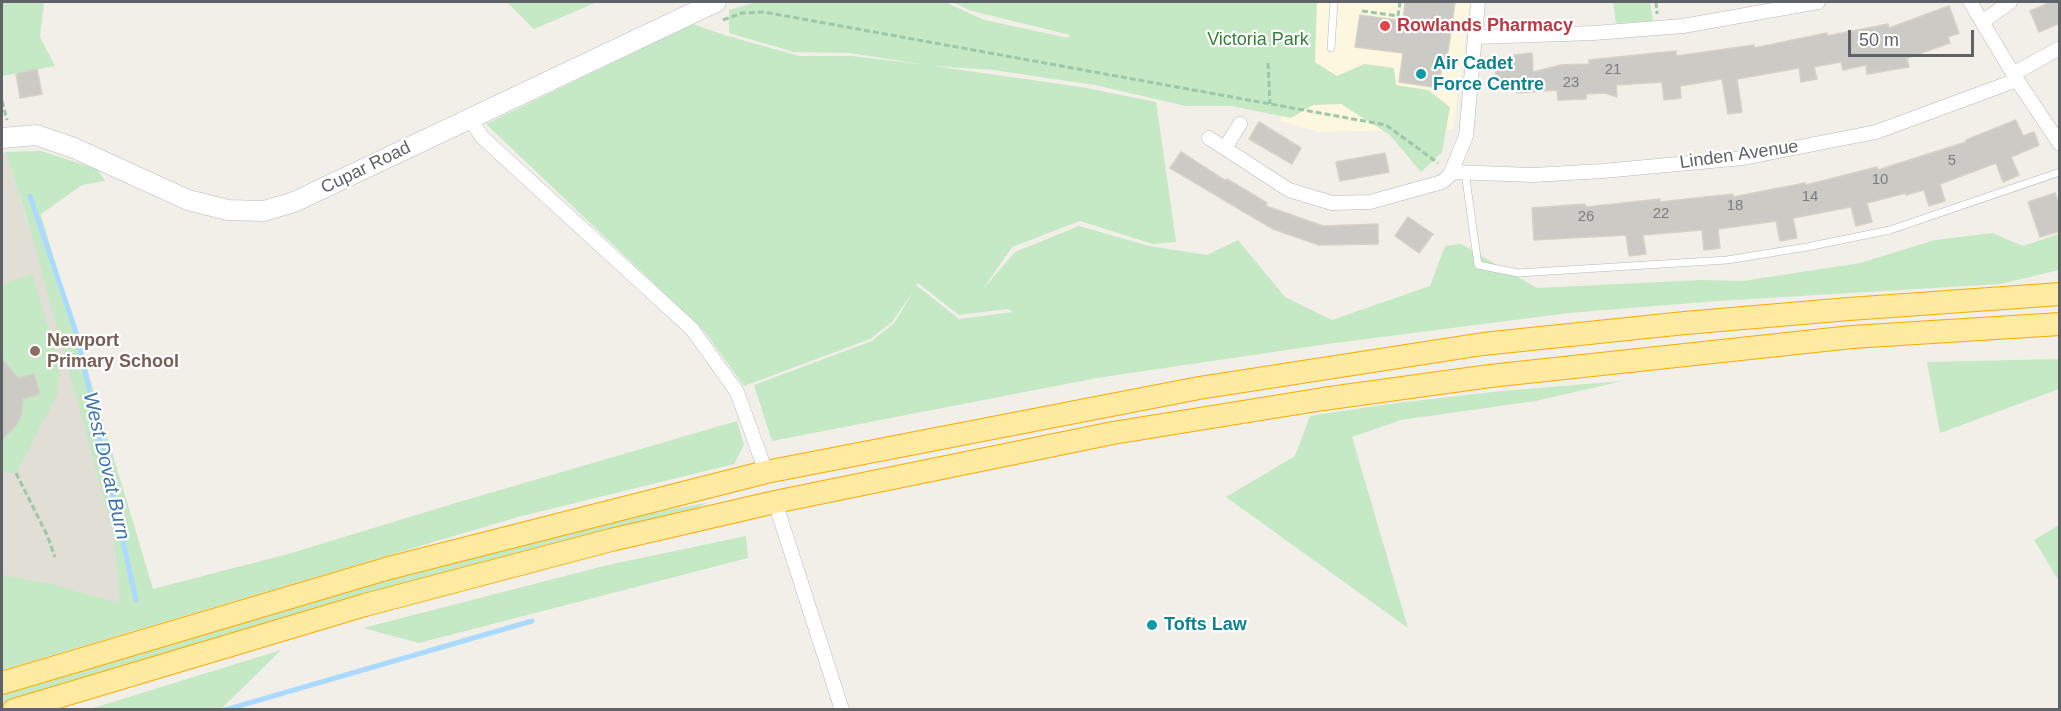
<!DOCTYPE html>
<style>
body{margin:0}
#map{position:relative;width:2061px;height:711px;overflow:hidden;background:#f1efe8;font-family:Arial,sans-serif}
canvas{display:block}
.frame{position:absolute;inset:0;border:3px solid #5f6368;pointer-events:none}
.scale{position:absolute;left:1848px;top:30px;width:126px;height:27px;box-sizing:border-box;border:3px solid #5f6368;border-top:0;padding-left:8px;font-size:18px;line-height:21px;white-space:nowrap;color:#5f6368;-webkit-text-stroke:4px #fff;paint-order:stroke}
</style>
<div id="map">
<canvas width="2061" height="711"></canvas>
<div class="frame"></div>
<div class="scale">50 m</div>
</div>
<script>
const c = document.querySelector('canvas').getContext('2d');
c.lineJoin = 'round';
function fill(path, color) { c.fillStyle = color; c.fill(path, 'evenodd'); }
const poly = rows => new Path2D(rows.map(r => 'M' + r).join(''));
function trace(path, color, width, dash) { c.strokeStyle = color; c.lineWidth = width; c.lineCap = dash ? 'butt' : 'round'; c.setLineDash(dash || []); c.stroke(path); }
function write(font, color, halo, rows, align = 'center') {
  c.font = font + ' Arial,sans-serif'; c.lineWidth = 4.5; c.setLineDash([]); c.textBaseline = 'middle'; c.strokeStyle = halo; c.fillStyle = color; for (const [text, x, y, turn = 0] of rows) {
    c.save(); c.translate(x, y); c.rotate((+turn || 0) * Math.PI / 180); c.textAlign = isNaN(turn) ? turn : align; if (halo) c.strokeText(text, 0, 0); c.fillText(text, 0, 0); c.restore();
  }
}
fill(poly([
 [1298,2,1471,2,1453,129,1320,132,1281,121]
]), '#fef7e0');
fill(poly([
 [6,152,108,479,121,610,2,644,2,153]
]), '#e1ded6');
fill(poly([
 [2,2,44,2,40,37,55,66,2,76],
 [507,2,597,2,534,29],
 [757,2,945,2,984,20,1068,38,1070,35,972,11,952,2,1317,2,1315,62,1337,76,1364,64,1394,68,1396,85,1428,90,1450,107,1442,152,1421,172,1390,135,1341,104,1313,105,1291,118,1231,106,1186,106,1095,85,993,70,933,66,1081,87,1156,102,1176,242,1153,244,1080,221,1012,247,983,289,1015,252,1079,226,1149,246,1207,255,1238,240,1285,297,1332,320,1430,286,1445,246,1461,244,1537,288,1701,280,1743,281,1860,263,1935,240,1992,233,2023,246,2059,234,2059,270,2000,284,1717,301,1569,313,1327,344,1097,378,772,441,754,385,872,341,895,322,914,290,892,322,870,339,744,386,705,332,486,124,693,24,724,35,799,56,852,56,926,65,850,53,794,52,729,33,729,10],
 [918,283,959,315,1008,309,1013,312,959,319,916,285],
 [1613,2,1650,2,1653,21,1616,23],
 [41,151,97,169,105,181,82,185,34,219,41,215,153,589,288,554,459,502,737,421,744,445,734,464,518,517,2,670,2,575,51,584,120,603,113,531,28,222,6,152],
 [32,274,60,367,57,395,16,473,2,472,2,284],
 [2059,359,2059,389,1940,433,1927,362],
 [1623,381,1535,401,1401,420,1352,437,1408,628,1226,497,1295,456,1310,416,1389,404,1501,391],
 [707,503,682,515,336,605,2,704,2,693,325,596,588,527,666,510],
 [2059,525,2059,581,2034,540],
 [746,536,748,558,419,643,363,628,608,565],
 [281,650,221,709,90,709]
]), '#c5e8c5');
trace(poly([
 [30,196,77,335,136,600],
 [225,710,532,621]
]), '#aadaff', 5);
const building = poly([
 [1405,2,1455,2,1447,59,1443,58,1439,88,1399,82,1403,53,1355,47,1360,15,1403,21,1405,2],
 [2051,2,2060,2,2060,23,2039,32,2030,11,2051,2],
 [1949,6,1959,33,1948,37,1950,43,1907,58,1909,67,1867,74,1866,65,1843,70,1841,62,1814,67,1817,79,1801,82,1799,68,1737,79,1742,112,1728,114,1722,79,1680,86,1681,98,1664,100,1662,82,1616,85,1617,97,1605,93,1586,94,1586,99,1558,100,1557,90,1517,93,1517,88,1497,89,1495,70,1505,69,1504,66,1514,65,1514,55,1532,53,1533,72,1561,65,1589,64,1589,60,1676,51,1676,56,1754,45,1754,48,1827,33,1827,36,1888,24,1889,28,1949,6],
 [37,69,42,94,20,98,16,74,37,69],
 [2016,120,2023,136,2034,132,2039,145,2011,157,2019,175,2003,182,1996,163,1940,184,1945,201,1929,206,1924,190,1906,195,1906,193,1867,203,1872,222,1856,226,1851,207,1793,218,1797,238,1780,241,1776,221,1718,229,1720,248,1704,250,1702,230,1643,235,1646,254,1629,256,1626,235,1534,240,1532,208,1585,204,1586,207,1660,199,1660,202,1733,194,1733,197,1805,183,1806,185,1877,167,1878,170,1966,142,1966,140,2016,120],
 [1259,122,1301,148,1292,164,1249,139,1259,122],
 [1181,152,1226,181,1227,179,1267,203,1266,206,1323,226,1378,224,1378,244,1319,245,1273,229,1170,168,1181,152],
 [1385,153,1389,172,1340,181,1336,162,1385,153],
 [2055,193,2060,207,2060,231,2040,237,2028,202,2055,193],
 [1408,217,1433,234,1419,253,1395,236,1408,217],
 [2,359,18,378,34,374,40,394,23,399,22,413,17,424,2,440,2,359]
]);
fill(building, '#cccac5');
trace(building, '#d6d1c6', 1.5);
const service = poly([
 [1331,48,1334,2],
 [1465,172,1478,265,1518,273,1727,260,1807,247,1890,230,2060,172]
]);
const minor = poly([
 [1970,2,2017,80,2060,144],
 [1982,22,2010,2],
 [1475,37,1594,33,1683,26,1818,2],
 [2013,74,2060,48],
 [469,118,482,137,692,329,737,392,766,472],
 [1209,138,1289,190,1332,203,1370,202,1442,182,1450,175,1466,136,1478,2],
 [1225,148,1240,124],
 [1451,172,1533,175,1603,171,1743,158,1876,132,2017,80],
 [775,502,842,710]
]);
const secondary = poly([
 [2,138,36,135,74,148,188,200,228,210,264,211,294,202,716,2]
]);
const trunk = poly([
 [2,683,389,568,766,472,1199,388,1483,344,1685,323,1849,309,2060,294],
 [14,710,365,605,611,540,775,502,1113,433,1323,399,1490,376,1852,337,2060,324]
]);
trace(service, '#b5b8bc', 8);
trace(minor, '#b5b8bc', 15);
trace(secondary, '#b6babf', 21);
trace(trunk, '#f9ab00', 24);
trace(poly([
 [1656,2,1657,14],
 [1362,11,1398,16,1400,2],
 [723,20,742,13,764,12,1386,125,1438,163],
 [1268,63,1270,104],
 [2,101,7,120],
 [16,473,47,535,55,557]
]), '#9cc7a9', 3, [6, 3]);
trace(service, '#fff', 7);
trace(minor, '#fff', 14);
trace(secondary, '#fff', 20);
trace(trunk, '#feeaa1', 22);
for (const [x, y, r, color] of [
 [1385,26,6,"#e0444e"],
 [1421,74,6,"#0f9aa8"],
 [35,351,6,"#8d6e63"],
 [1152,625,6,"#0f9aa8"]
]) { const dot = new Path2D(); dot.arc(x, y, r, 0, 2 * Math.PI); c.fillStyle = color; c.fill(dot); trace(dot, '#fff', 2); }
write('15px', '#7a7d7f', null, [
 ["21",1613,70],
 ["23",1571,83],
 ["5",1952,161],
 ["10",1880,180],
 ["14",1810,197],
 ["18",1735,206],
 ["22",1661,214],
 ["26",1586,217]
]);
write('bold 18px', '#be3a42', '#fff', [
 ["Rowlands Pharmacy",1397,26]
], 'left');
write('18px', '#348238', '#fff', [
 ["Victoria Park",1258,40]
]);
write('bold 18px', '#0d838f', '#fff', [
 ["Air Cadet",1433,64],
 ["Force Centre",1433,85],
 ["Tofts Law",1164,625]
], 'left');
write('18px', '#5f6368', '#fff', [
 ["Linden Avenue",1739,155,-8],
 ["Cupar Road",366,168,-26]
]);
write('bold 18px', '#785e54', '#fff', [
 ["Newport",47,341],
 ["Primary School",47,362]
], 'left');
write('italic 20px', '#4174aa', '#fff', [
 ["West Dovat Burn",106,466,77]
]);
</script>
